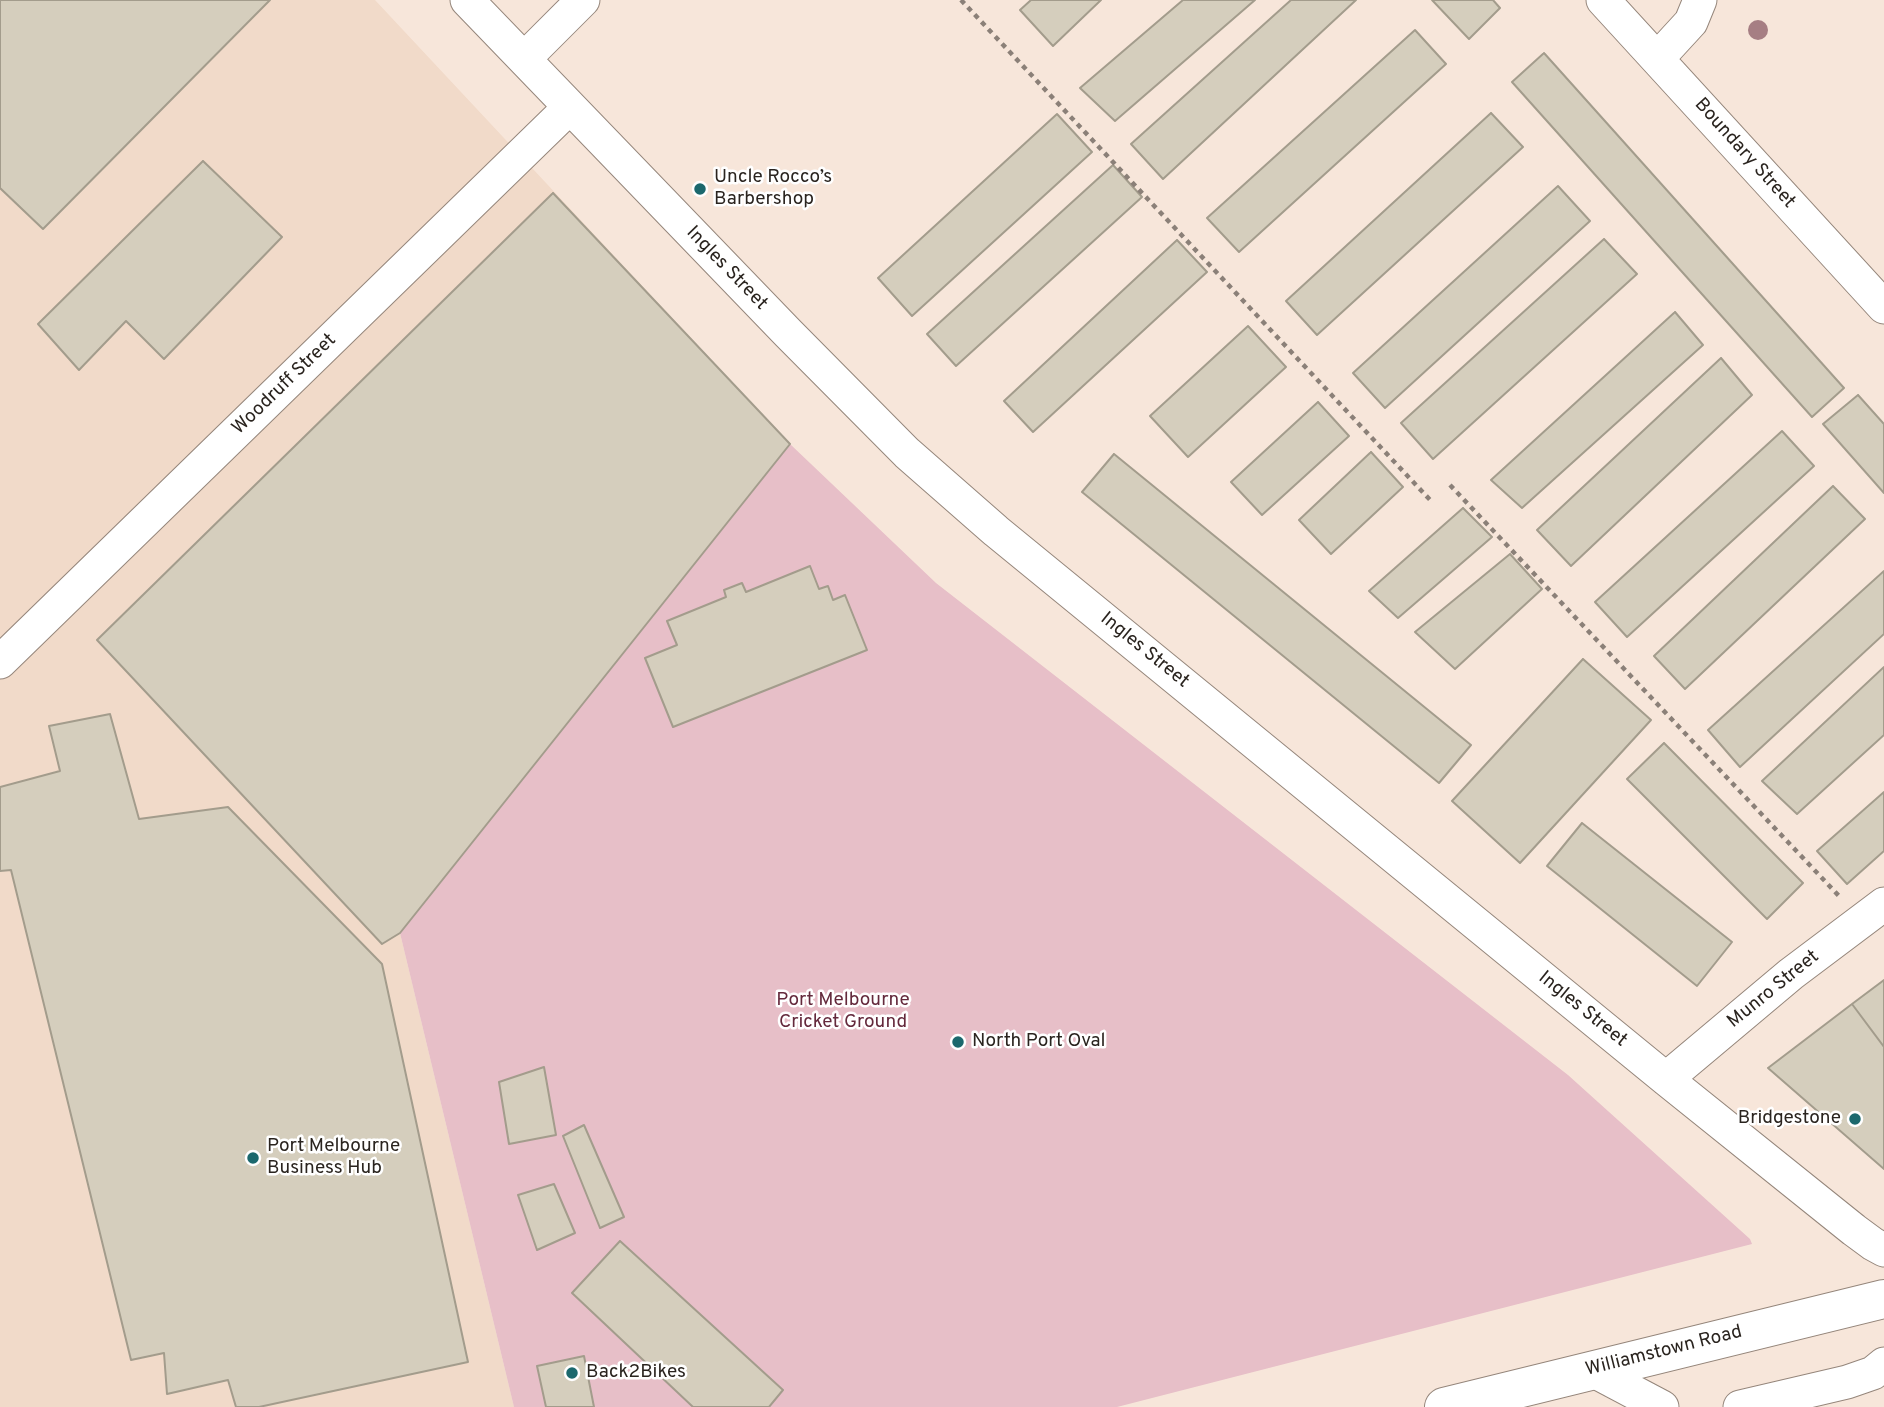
<!DOCTYPE html>
<meta charset="utf-8">
<style>
body{margin:0}
canvas{display:block;background:#f7e6da}
</style>
<canvas width="1884" height="1407"></canvas>
<script>
const c = document.querySelector('canvas').getContext('2d');
c.lineJoin = 'round';
function fill(path, color) { c.fillStyle = color; c.fill(path, 'evenodd'); }
const poly = rows => new Path2D(rows.map(r => 'M' + r).join(''));
function trace(path, color, width, dash) { c.strokeStyle = color; c.lineWidth = width; c.lineCap = dash ? 'butt' : 'round'; c.setLineDash(dash || []); c.stroke(path); }
function write(font, color, halo, rows, align = 'center') {
  c.font = font + ' Overpass,sans-serif'; c.lineWidth = 5; c.setLineDash([]); c.textBaseline = 'middle'; c.strokeStyle = halo; c.fillStyle = color; for (const [text, x, y, turn = 0] of rows) {
    c.save(); c.translate(x, y); c.rotate((+turn || 0) * Math.PI / 180); c.textAlign = isNaN(turn) ? turn : align; if (halo) c.strokeText(text, 0, 0); c.fillText(text, 0, 0); c.restore();
  }
}
fill(poly([
 [0,0,375,0,790,444,400,933,514,1407,0,1407]
]), '#f1dac9');
fill(poly([
 [790,444,936,583,1568,1075,1750,1239,1752,1244,1117,1407,514,1407,400,933]
]), '#e7bfc8');
const building = poly([
 [0,0,270,0,43,229,0,188,0,0],
 [1031,0,1101,0,1053,46,1020,10,1031,0],
 [1183,0,1255,0,1115,121,1080,88,1183,0],
 [1291,0,1356,0,1163,179,1131,144,1291,0],
 [1432,0,1493,0,1500,8,1469,39,1432,0],
 [1415,30,1446,64,1239,252,1207,218,1415,30],
 [1544,53,1844,388,1812,417,1512,82,1544,53],
 [1491,113,1523,147,1317,335,1286,301,1491,113],
 [1057,114,1092,152,912,316,878,278,1057,114],
 [203,161,282,237,164,359,126,321,79,370,38,324,203,161],
 [1113,165,1142,197,956,366,927,334,1113,165],
 [1558,186,1590,221,1385,408,1353,373,1558,186],
 [553,193,790,444,400,933,382,944,97,640,553,193],
 [1604,239,1637,274,1433,459,1401,423,1604,239],
 [1177,240,1207,272,1033,432,1004,401,1177,240],
 [1675,312,1703,345,1522,508,1491,480,1675,312],
 [1248,326,1286,367,1188,457,1150,416,1248,326],
 [1721,358,1752,395,1571,566,1537,530,1721,358],
 [1858,395,1884,424,1884,493,1823,424,1858,395],
 [1318,402,1349,436,1262,515,1231,482,1318,402],
 [1782,431,1814,466,1627,637,1595,602,1782,431],
 [1371,452,1403,487,1331,554,1299,520,1371,452],
 [1114,454,1471,745,1439,783,1082,492,1114,454],
 [1833,486,1865,519,1685,689,1654,656,1833,486],
 [1463,508,1492,537,1398,618,1369,591,1463,508],
 [1510,554,1542,589,1455,669,1415,632,1510,554],
 [810,566,819,589,828,586,833,600,845,595,867,650,673,727,645,658,677,645,667,621,726,597,724,590,742,583,746,592,810,566],
 [1884,571,1884,634,1740,767,1708,730,1884,571],
 [1583,659,1651,720,1520,863,1452,801,1583,659],
 [1884,667,1884,735,1797,814,1762,781,1884,667],
 [110,714,139,819,228,807,382,964,468,1362,259,1407,236,1407,228,1380,167,1394,164,1353,131,1360,11,870,0,871,0,787,60,771,49,726,110,714],
 [1664,743,1803,883,1767,919,1627,779,1664,743],
 [1884,792,1884,851,1847,884,1817,851,1884,792],
 [1582,823,1732,942,1697,986,1547,866,1582,823],
 [1884,980,1884,1047,1852,1004,1884,980],
 [1852,1004,1884,1047,1884,1169,1768,1068,1852,1004],
 [544,1067,556,1135,509,1144,499,1082,544,1067],
 [584,1125,624,1217,600,1228,563,1136,584,1125],
 [554,1184,575,1233,537,1250,518,1195,554,1184],
 [620,1241,783,1390,769,1407,693,1407,572,1293,620,1241],
 [584,1356,594,1407,546,1407,537,1366,584,1356]
]);
fill(building, '#d5cebd');
trace(building, '#a39c8c', 2);
const minor = poly([
 [467,0,788,333,907,453,996,531,1666,1079,1854,1230,1873,1244,1884,1250],
 [1603,0,1884,307],
 [524,59,583,0],
 [1657,59,1691,22,1700,0],
 [0,662,570,107],
 [1666,1079,1791,974,1884,904],
 [1592,1370,1662,1407],
 [1740,1407,1847,1382,1873,1373,1884,1364]
]);
const major = poly([
 [1444,1407,1884,1299]
]);
trace(minor, '#95867b', 35);
trace(major, '#95867b', 40);
trace(poly([
 [961,0,1432,502],
 [1450,485,1839,896]
]), '#8b8078', 4.5, [5, 5]);
trace(minor, '#fff', 33);
trace(major, '#fff', 38);
c.fillStyle = '#a67e83';
for (const [x, y] of [
 [1758,30]
]) { c.beginPath(); c.arc(x, y, 10, 0, 2 * Math.PI); c.fill(); }
for (const [x, y, r, color] of [
 [700,189,7,"#1b686d"],
 [958,1042,7,"#1b686d"],
 [1855,1119,7,"#1b686d"],
 [253,1158,7,"#1b686d"],
 [572,1373,7,"#1b686d"]
]) { const dot = new Path2D(); dot.arc(x, y, r, 0, 2 * Math.PI); c.fillStyle = color; c.fill(dot); trace(dot, '#fff', 2.5); }
write('19px', '#2a241f', '#fff', [
 ["Boundary Street",1744,154,48],
 ["Ingles Street",726,269,46],
 ["Woodruff Street",285,385,-44],
 ["Ingles Street",1144,651,39],
 ["Munro Street",1774,990,-39],
 ["Ingles Street",1582,1010,39],
 ["Williamstown Road",1664,1352,-14]
]);
write('19px', '#2a241f', '#fff', [
 ["Uncle Rocco’s",714,178],
 ["Barbershop",714,200],
 ["North Port Oval",972,1042],
 ["Bridgestone",1841,1119,"right"],
 ["Port Melbourne",267,1147],
 ["Business Hub",267,1169],
 ["Back2Bikes",586,1373]
], 'left');
write('19px', '#64293c', '#fff', [
 ["Port Melbourne",843,1001],
 ["Cricket Ground",843,1023]
]);
</script>
